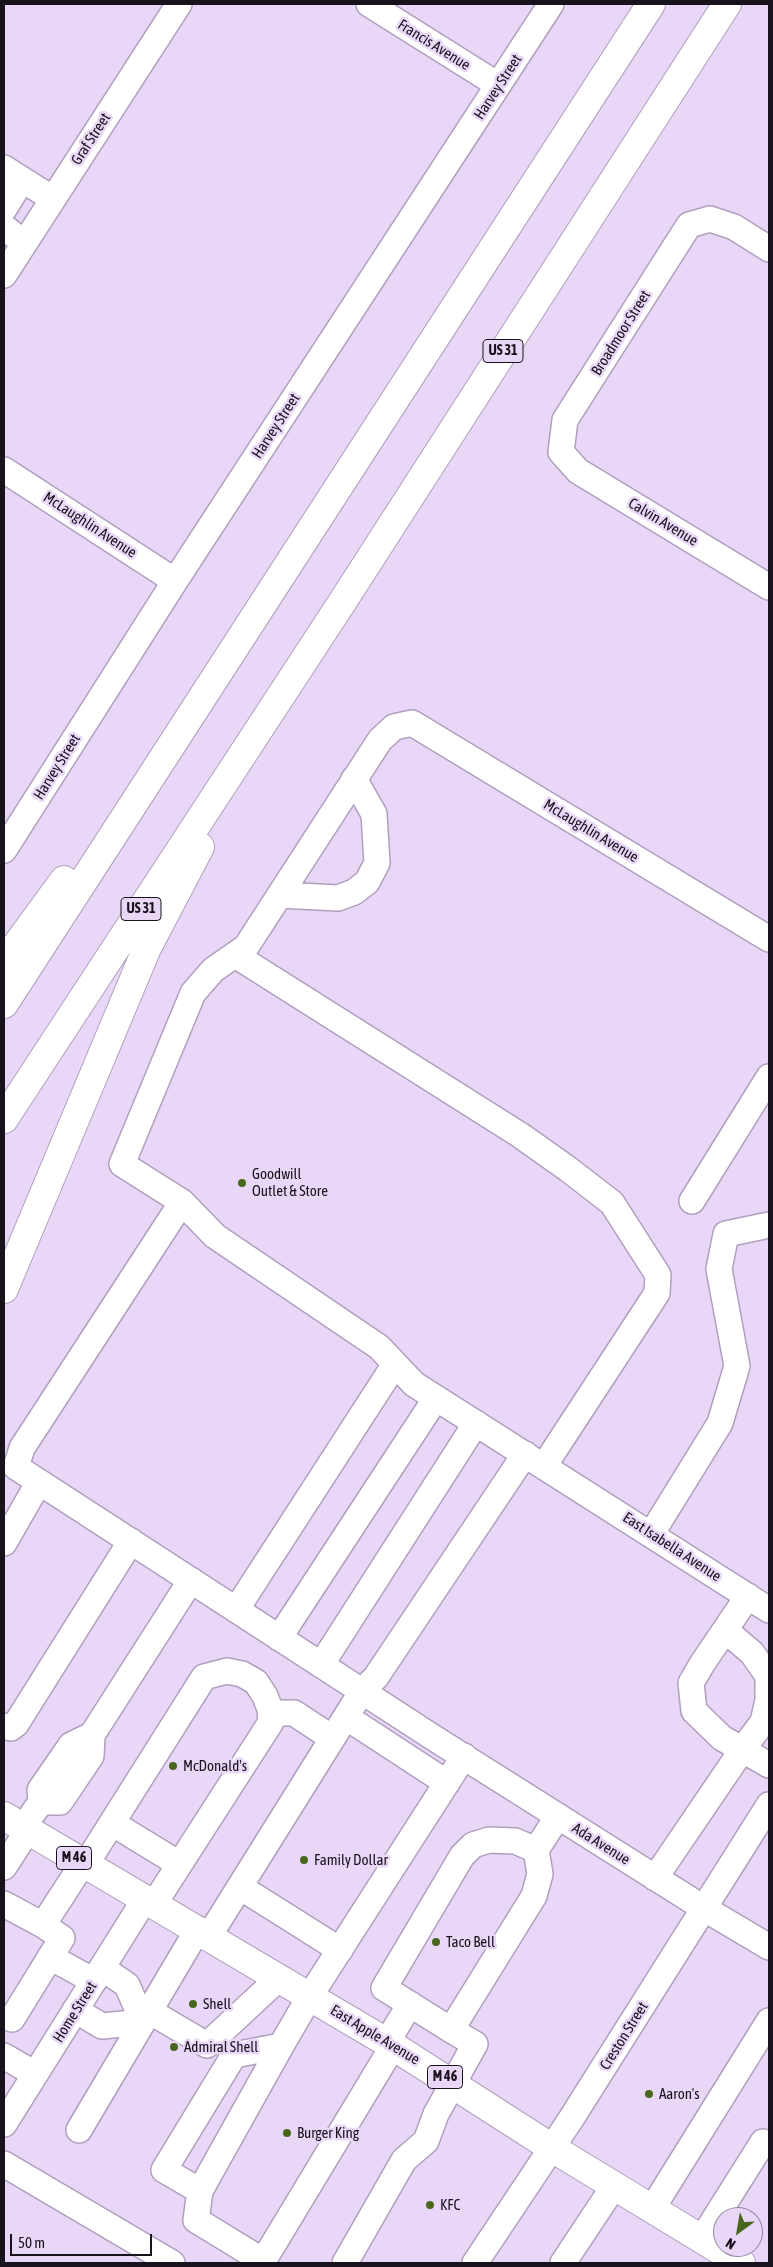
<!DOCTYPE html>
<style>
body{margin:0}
#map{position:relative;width:773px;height:2267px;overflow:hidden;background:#e9d7f7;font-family:"Asap Condensed",sans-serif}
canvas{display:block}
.frame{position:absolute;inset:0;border:5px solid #18121d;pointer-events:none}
.north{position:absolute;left:713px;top:2207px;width:50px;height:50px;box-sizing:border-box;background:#e9d7f7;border:1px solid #9588a0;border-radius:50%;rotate:212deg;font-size:14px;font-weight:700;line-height:20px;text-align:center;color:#18121d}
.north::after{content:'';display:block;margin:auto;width:18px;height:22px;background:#48671c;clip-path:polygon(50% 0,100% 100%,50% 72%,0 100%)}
.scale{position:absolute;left:10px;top:2234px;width:142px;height:22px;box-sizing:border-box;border:2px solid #18121d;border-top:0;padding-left:6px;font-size:15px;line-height:18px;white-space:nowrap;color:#18121d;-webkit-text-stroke:4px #e9d7f7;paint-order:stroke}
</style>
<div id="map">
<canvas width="773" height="2267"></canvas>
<div class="frame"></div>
<div class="north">N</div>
<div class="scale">50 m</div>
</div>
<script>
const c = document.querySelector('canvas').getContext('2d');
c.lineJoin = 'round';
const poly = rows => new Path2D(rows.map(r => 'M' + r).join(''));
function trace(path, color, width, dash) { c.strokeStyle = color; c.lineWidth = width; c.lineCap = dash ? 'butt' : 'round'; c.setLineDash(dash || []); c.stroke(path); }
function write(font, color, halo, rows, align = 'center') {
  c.font = font + ' "Asap Condensed",sans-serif'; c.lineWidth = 5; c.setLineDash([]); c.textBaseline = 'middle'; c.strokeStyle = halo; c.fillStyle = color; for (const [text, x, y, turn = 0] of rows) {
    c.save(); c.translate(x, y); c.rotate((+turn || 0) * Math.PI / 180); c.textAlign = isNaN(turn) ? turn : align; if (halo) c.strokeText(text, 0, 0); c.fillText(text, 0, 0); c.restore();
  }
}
const minor = poly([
 [369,4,498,85],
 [4,168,53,199],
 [4,209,22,180],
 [4,227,24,243],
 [769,249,734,227,710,219,689,225,565,420,561,452,578,471,769,587],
 [4,275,179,4],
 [4,470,175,581],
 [4,850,175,581,551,4],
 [280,895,338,898,354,892,367,882,377,863,374,814,354,779],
 [769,939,412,723,394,727,380,740,246,947,213,970,193,993,122,1164,182,1202,215,1236,379,1347,414,1384,769,1610],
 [235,955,520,1135,568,1169,612,1203,658,1275,657,1293,544,1466],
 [692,1201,769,1077],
 [182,1202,22,1448,16,1467,434,1738,705,1909,769,1947],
 [652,1533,720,1423,737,1366,719,1269,726,1234,769,1225],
 [4,1543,39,1482],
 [748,1596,702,1664,691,1683,694,1711,722,1738,769,1765],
 [236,1610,395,1364],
 [279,1638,436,1398],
 [321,1665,476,1423],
 [271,1713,294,1713,332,1738],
 [346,1717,447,1783],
 [4,1726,11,1728,16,1724,131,1541],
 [41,1802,60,1802,91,1756,92,1735,191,1580],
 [33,1813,41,1802,40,1790,71,1745,92,1735],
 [112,1823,179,1864],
 [86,1864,204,1677,227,1671,242,1674,256,1682,265,1696,270,1709,271,1722,154,1904],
 [4,1867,28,1830],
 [655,1878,742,1750,763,1722,768,1700,768,1676,752,1653,725,1630],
 [240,1887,340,1950],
 [4,1904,43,1925,83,1863],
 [209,1936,362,1691,376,1677,525,1454],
 [50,1957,94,1981],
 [75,2010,102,2026,143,2022,127,1985,102,1968],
 [149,2011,207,2045,279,1978],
 [12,2019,62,1938,43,1925],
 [451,2030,384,1988,462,1856,473,1845,489,1840,515,1841,536,1850],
 [387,2042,410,2004],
 [4,2056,35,2074],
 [4,2124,145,1899],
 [79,2130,198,1929],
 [4,2164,172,2263],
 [200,2191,164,2170,234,2055,281,2046,310,1996,464,1756],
 [652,2209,769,2021],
 [702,2239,763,2142,769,2145],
 [263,2261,196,2220,200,2191,281,2046],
 [262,2263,393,2046],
 [345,2263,404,2160,426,2141,436,2114,475,2044,451,2030,534,1896,540,1874,536,1850,558,1816],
 [475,2263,571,2119,769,1805],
 [563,2263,614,2186]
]);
const major = poly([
 [4,1816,393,2046,552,2148,741,2263]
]);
const highway = poly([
 [4,962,64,880],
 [4,1004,651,4],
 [4,1119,341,604,727,4],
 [4,1289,147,948,200,847]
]);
trace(minor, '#b09fbd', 28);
trace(major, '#b09fbd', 30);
trace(highway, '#b09fbd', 30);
trace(minor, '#fff', 25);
trace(major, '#fff', 28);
trace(highway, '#fff', 28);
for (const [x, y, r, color] of [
 [242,1183,5,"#48671c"],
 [173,1766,5,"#48671c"],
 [304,1860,5,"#48671c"],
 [436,1942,5,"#48671c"],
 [193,2004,5,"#48671c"],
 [174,2047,5,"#48671c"],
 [649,2094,5,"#48671c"],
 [287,2133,5,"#48671c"],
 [430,2205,5,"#48671c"]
]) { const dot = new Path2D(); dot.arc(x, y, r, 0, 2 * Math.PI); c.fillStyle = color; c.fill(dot); trace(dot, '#e9d7f7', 2); }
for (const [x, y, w] of [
 [503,351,40],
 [141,909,40],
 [74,1858,35],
 [445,2077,35]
]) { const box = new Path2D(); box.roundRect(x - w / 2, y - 11.5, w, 23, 4); c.fillStyle = '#e9d7f7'; c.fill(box); trace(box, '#18121d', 1); }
write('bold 14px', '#18121d', null, [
 ["US 31",503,351],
 ["US 31",141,909],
 ["M 46",74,1858],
 ["M 46",445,2077]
]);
write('15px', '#18121d', '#e9d7f7', [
 ["Francis Avenue",434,45,32],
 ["Harvey Street",498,87,-57],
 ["Graf Street",91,139,-57],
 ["Broadmoor Street",621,333,-58],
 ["Harvey Street",276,426,-57],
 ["Calvin Avenue",663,522,31],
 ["McLaughlin Avenue",90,525,33],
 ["Harvey Street",57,767,-58],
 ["McLaughlin Avenue",591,831,31],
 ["East Isabella Avenue",672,1547,33],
 ["Ada Avenue",601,1844,32],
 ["Home Street",75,2012,-58],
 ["East Apple Avenue",375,2035,31],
 ["Creston Street",624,2036,-58]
]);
write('15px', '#18121d', '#e9d7f7', [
 ["Goodwill",252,1174],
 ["Outlet & Store",252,1191],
 ["McDonald's",183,1766],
 ["Family Dollar",314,1860],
 ["Taco Bell",446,1942],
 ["Shell",203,2004],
 ["Admiral Shell",184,2047],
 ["Aaron's",659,2094],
 ["Burger King",297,2133],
 ["KFC",440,2205]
], 'left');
</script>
